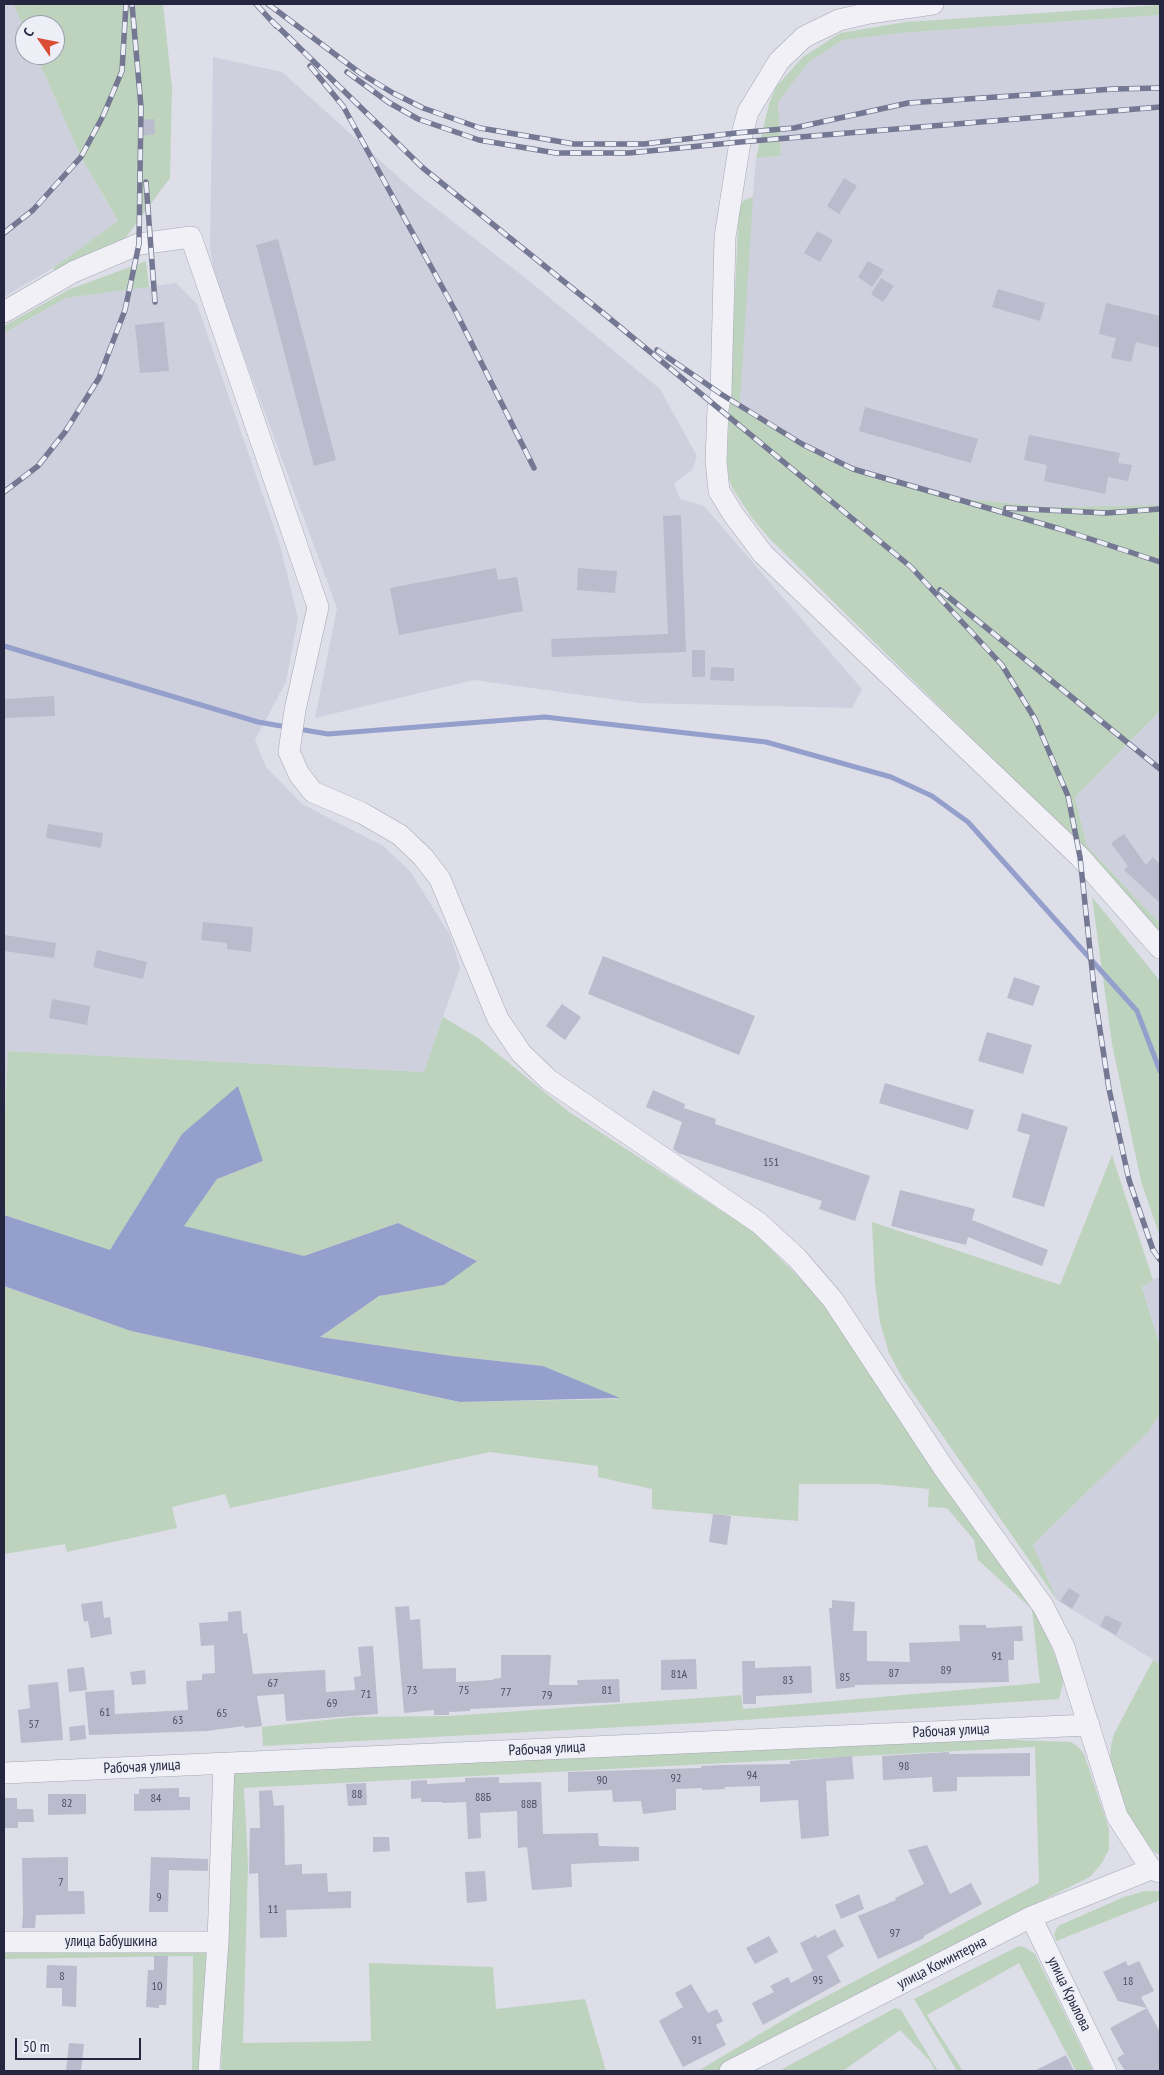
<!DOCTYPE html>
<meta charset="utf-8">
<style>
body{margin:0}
#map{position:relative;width:1164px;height:2075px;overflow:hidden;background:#dddee8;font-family:"PT Sans Narrow",sans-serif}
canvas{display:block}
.frame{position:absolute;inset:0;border:5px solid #252740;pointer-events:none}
.north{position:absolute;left:15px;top:15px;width:50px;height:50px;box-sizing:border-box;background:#edeef6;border:1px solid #9d9ead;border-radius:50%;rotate:303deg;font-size:14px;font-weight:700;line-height:20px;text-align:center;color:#252740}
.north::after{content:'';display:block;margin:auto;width:18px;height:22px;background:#da4c36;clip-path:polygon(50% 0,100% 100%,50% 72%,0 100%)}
.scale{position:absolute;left:15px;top:2038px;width:126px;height:22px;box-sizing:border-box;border:2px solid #252740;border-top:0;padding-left:6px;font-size:15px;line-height:18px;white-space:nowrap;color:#252740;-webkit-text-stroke:4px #edeef6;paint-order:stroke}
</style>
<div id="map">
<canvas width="1164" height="2075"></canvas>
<div class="frame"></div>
<div class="north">С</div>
<div class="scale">50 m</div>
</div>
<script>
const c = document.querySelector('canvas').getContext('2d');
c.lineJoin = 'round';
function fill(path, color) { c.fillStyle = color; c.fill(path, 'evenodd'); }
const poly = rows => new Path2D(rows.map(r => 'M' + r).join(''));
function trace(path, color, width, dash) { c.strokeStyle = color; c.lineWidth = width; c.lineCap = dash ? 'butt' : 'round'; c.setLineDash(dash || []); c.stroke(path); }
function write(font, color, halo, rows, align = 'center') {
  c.font = font + ' "PT Sans Narrow",sans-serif'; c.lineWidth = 4; c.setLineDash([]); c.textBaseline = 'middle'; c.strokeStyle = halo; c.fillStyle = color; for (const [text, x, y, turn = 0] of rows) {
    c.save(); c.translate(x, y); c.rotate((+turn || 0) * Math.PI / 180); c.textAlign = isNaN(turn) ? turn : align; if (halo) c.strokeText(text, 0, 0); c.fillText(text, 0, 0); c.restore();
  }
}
fill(poly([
 [4,4,13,4,25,31,25,55,36,55,81,157,118,222,53,268,4,297],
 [1160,15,1160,537,1158,537,1158,505,1048,507,937,496,850,467,787,435,740,403,748,252,756,158,781,156,778,102,809,62,843,40,900,33],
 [213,57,282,72,415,192,533,284,660,389,697,456,692,470,674,483,680,499,704,506,862,689,852,708,639,703,474,680,315,718,337,608,214,275,210,247],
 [176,283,197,304,280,545,298,618,286,682,255,740,266,767,302,804,383,846,410,871,450,935,460,968,424,1072,8,1051,4,1130,4,333,66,298],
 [1160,711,1160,924,1087,846,1075,797],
 [1160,1276,1160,1347,1142,1286],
 [1160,1414,1160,1664,1057,1600,1033,1545,1148,1432]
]), '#cfd0de');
fill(poly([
 [13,4,163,4,172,88,170,178,121,244,57,275,53,268,118,221,81,157,36,55,55,55,55,25,25,25,25,31],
 [1160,5,1160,15,900,33,843,40,809,62,778,102,781,156,756,158,769,104,776,87,803,57,840,33,906,22],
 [753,197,740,403,787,435,850,467,937,496,1048,507,1158,505,1158,537,1160,537,1160,711,1075,797,1087,846,1160,924,1160,949,1021,787,770,539,752,518,733,489,729,479,727,461,739,207,744,200],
 [146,261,149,287,66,298,4,333,4,326,68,290],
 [1092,897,1160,981,1160,1237,1141,1181,1112,1044],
 [443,1017,478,1038,569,1112,754,1232,835,1314,1033,1601,1064,1679,1059,1699,698,1723,263,1746,262,1727,353,1717,451,1716,741,1695,743,1709,1040,1683,1032,1609,978,1560,974,1540,947,1508,928,1507,929,1489,877,1484,799,1484,798,1521,652,1509,652,1489,598,1477,598,1466,490,1452,230,1508,225,1494,172,1507,177,1528,67,1552,65,1544,4,1554,4,1286,131,1331,460,1402,618,1399,543,1366,452,1356,320,1337,379,1296,444,1285,476,1260,398,1223,304,1256,183,1226,217,1179,263,1161,182,1134,110,1251,4,1215,4,1130,8,1051,424,1072],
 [1112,1155,1153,1280,1142,1287,1160,1347,1160,1414,1148,1432,1033,1545,1057,1600,903,1379,889,1353,880,1322,875,1283,872,1222,1060,1285],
 [1153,1660,1160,1664,1160,1855,1154,1852,1128,1819,1110,1758,1111,1745,1114,1734],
 [930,1737,1071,1742,1078,1747,1084,1754,1109,1829,1109,1849,1102,1863,1090,1877,1002,1920,719,2071,698,2071,795,2013,1039,1883,1035,1747,244,1788,248,1865,243,2043,371,2041,369,1963,493,1967,496,2009,585,1999,606,2071,221,2071,233,1772],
 [1145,1891,1160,1891,1160,1900,1056,1941,1054,1934,1058,1926,1124,1897],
 [1019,1946,1026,1948,1035,1954,1093,2071,1076,2071,1019,1963,927,2015,963,2071,957,2071,914,1999],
 [4,1950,206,1950,203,2071,192,2071,193,1956,4,1959],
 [895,2008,901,2010,938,2071,935,2071,930,2061,900,2030,843,2071,779,2071]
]), '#bdd3be');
fill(poly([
 [238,1086,263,1161,217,1179,184,1226,304,1256,398,1223,477,1261,444,1285,379,1296,320,1337,452,1356,543,1366,620,1398,460,1402,131,1331,4,1286,4,1215,110,1250,182,1134]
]), '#949fcc');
trace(poly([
 [4,646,258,722,287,727],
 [298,729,328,734,545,717,766,742,891,777,932,796,968,822,1137,1011,1160,1071]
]), '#949fcc', 5);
fill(poly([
 [154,119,155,134,142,136,140,120],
 [844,178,857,186,839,214,827,206],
 [817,231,833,240,820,262,804,253],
 [278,239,336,460,314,466,256,245],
 [868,261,884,270,872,287,858,277],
 [881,278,894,286,883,302,871,294],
 [998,289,1045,303,1040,321,992,307],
 [1106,303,1160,316,1160,348,1136,342,1131,362,1111,358,1116,338,1099,334],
 [164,322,169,371,140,373,135,325],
 [865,407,978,439,971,463,859,431],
 [1029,435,1120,453,1118,463,1132,465,1128,481,1108,477,1105,494,1044,481,1047,465,1024,460],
 [681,515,686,652,552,657,551,639,668,634,663,516],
 [496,568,498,580,517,577,523,611,399,635,390,588],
 [578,568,617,571,615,593,577,590],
 [692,650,705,650,705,677,692,677],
 [711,667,734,668,734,681,710,680],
 [54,696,55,716,4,718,4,699],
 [48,824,103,833,101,848,46,838],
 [1124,834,1146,865,1153,857,1160,864,1160,903,1124,870,1128,866,1111,843],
 [203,922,253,927,251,952,227,949,227,943,201,940],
 [5,935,56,943,54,958,4,951],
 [97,950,147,962,143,979,93,967],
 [603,956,755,1016,739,1055,588,994],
 [1014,977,1040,986,1033,1006,1007,998],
 [52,999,90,1006,87,1025,49,1018],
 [562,1004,581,1017,565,1040,546,1026],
 [987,1032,1032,1045,1023,1074,978,1061],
 [885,1083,974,1110,968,1130,879,1103],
 [653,1090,685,1104,684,1108,716,1119,715,1124,870,1176,855,1221,819,1209,822,1201,678,1153,673,1149,682,1122,646,1107],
 [1022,1113,1068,1127,1044,1207,1012,1197,1030,1135,1017,1131],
 [900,1190,975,1209,972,1220,1048,1250,1042,1266,968,1237,966,1245,891,1226],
 [713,1514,731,1516,727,1545,709,1542],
 [1069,1588,1080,1595,1072,1609,1060,1601],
 [832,1600,855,1602,853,1631,867,1631,867,1661,910,1662,909,1643,960,1641,959,1625,986,1625,986,1628,1022,1626,1023,1641,1014,1641,1014,1660,1008,1660,1009,1682,855,1685,855,1687,836,1689,829,1608,832,1608],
 [102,1601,104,1618,110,1617,112,1634,91,1638,88,1621,84,1622,81,1604],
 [409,1606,410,1620,420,1619,423,1669,456,1668,456,1682,493,1680,493,1679,501,1678,501,1655,551,1655,549,1685,578,1685,577,1680,619,1679,620,1702,470,1709,470,1711,449,1712,449,1715,434,1715,434,1710,404,1713,395,1607],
 [241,1611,243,1634,247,1633,253,1674,325,1670,326,1692,355,1690,354,1677,361,1676,358,1647,373,1646,378,1714,286,1721,284,1694,257,1696,262,1726,245,1728,244,1726,207,1731,89,1735,85,1692,114,1690,115,1714,188,1710,186,1681,202,1680,202,1674,215,1673,214,1645,201,1646,199,1623,228,1621,228,1612],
 [1106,1615,1122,1623,1116,1635,1100,1626],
 [696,1659,697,1689,661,1690,661,1660],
 [742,1661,755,1661,755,1668,811,1666,812,1693,756,1696,756,1704,743,1704],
 [84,1667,87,1690,69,1692,67,1669],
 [145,1670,146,1684,132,1685,130,1672],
 [58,1682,63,1740,21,1743,18,1710,30,1708,28,1685],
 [85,1725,86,1739,70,1741,69,1727],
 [949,1752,949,1754,1030,1753,1030,1776,957,1777,957,1791,933,1792,932,1777,883,1780,882,1756],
 [852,1756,854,1779,826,1781,829,1836,801,1839,798,1800,760,1802,760,1786,725,1787,725,1789,702,1790,702,1788,676,1789,676,1810,643,1814,641,1801,613,1802,612,1790,568,1792,568,1772,701,1768,701,1766,723,1765,790,1764,790,1761],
 [499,1777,499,1783,541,1782,543,1834,598,1833,599,1846,639,1847,639,1861,571,1864,572,1887,532,1890,527,1847,518,1848,517,1811,480,1813,481,1838,468,1839,466,1802,443,1803,442,1802,421,1802,421,1798,411,1799,411,1781,427,1780,427,1784,465,1782,465,1778],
 [366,1783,367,1805,348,1806,346,1784],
 [179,1788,179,1797,190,1797,190,1810,134,1811,134,1794,139,1794,139,1789],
 [272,1790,274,1806,284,1805,285,1865,302,1864,302,1874,327,1873,328,1892,351,1891,351,1908,286,1910,287,1937,260,1938,258,1873,249,1874,250,1828,260,1828,259,1791],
 [48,1794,86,1794,86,1814,48,1815],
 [4,1798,17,1798,17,1809,33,1809,34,1822,18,1822,18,1828,4,1828],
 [373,1837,389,1837,390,1851,373,1852],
 [927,1845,950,1894,971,1883,982,1904,924,1936,924,1938,878,1959,858,1916,896,1900,895,1898,924,1884,908,1850],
 [68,1857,68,1891,84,1891,85,1914,36,1915,35,1928,22,1928,23,1914,22,1858],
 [151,1857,208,1859,208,1871,169,1870,168,1912,149,1912],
 [485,1871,487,1901,467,1903,465,1872],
 [859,1894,864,1909,841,1919,835,1905],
 [835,1929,844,1946,827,1956,841,1982,763,2025,752,2003,774,1992,770,1986,788,1977,791,1983,813,1971,800,1943,816,1935,817,1938],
 [769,1936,778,1952,755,1964,746,1948],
 [154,1956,168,1956,166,2005,159,2005,159,2008,146,2007,148,1970,154,1970],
 [1126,1961,1128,1966,1139,1961,1154,1991,1141,1997,1160,2032,1160,2071,1125,2071,1117,2058,1124,2054,1110,2028,1147,2008,1118,2001,1103,1972],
 [47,1965,77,1966,76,2007,62,2006,62,1988,46,1988],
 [691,1984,708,2013,717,2009,723,2021,716,2025,726,2045,683,2067,659,2021,683,2007,675,1993],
 [69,2043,84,2044,81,2071,66,2071],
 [1066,2055,1074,2071,1034,2071]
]), '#babbcc');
const minor = poly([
 [933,4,869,13,839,20,804,37,779,61,748,112,740,142,725,237,721,394,718,409,716,461,719,491,733,514,763,554,1080,857,1160,948],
 [4,312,73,272,139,244,191,237,318,607,295,710,289,752,299,774,313,792,362,813,400,835,423,857,440,879,498,1019,521,1053,549,1080,759,1223,797,1258,833,1300,943,1467,1043,1606,1064,1647,1117,1816,1151,1869],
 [4,1773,1089,1725],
 [1031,1917,1106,2071],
 [4,1942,218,1942],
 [209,2071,218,1942,224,1764],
 [730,2071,1031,1917,1151,1869,1160,1872]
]);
trace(minor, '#a6a7b6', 22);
trace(minor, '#f0f0f6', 21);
const rail = poly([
 [256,4,276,26],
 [268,4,360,73,393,93,423,108,480,128,574,144,644,144,736,133,794,128,908,103,1114,89,1160,88],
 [272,21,423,168,603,313,911,567,1002,665,1035,719,1068,796,1080,857,1095,997,1109,1089,1129,1180,1153,1250,1160,1260],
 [310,66,343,106,457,314,534,468],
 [347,72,388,102,418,119,479,140,556,153,629,153,740,142,1160,107],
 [146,182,155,302],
 [4,233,33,210,81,157,103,116,122,71,126,4],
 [657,350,721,394,802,444,853,469,1060,529,1160,562],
 [4,492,38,466,65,432,99,378,125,310,139,244,141,107,132,4],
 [1006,508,1106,513,1160,509],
 [940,590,1160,769]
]);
trace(rail, '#757893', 5.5);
trace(rail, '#edeef6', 4, [11]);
write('12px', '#4a4c63', null, [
 ["151",771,1163],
 ["91",997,1657],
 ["89",946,1671],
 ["87",894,1674],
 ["81А",679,1675],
 ["85",845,1678],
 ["83",788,1681],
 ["67",273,1684],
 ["73",412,1691],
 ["75",464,1691],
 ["81",607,1691],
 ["77",506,1693],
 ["71",366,1695],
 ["79",547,1696],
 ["69",332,1704],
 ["61",105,1713],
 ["65",222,1714],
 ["63",178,1721],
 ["57",34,1725],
 ["98",904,1767],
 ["94",752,1776],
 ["92",676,1779],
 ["90",602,1781],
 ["88",357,1795],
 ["88Б",483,1798],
 ["84",156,1799],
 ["82",67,1804],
 ["88В",529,1805],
 ["7",61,1883],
 ["9",159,1898],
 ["11",273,1910],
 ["97",895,1934],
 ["8",62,1977],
 ["95",818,1981],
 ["18",1128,1982],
 ["10",157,1987],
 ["91",697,2041]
]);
write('15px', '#252740', '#edeef6', [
 ["Рабочая улица",951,1731,-3],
 ["Рабочая улица",547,1749,-3],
 ["Рабочая улица",142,1767,-3],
 ["улица Бабушкина",111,1942],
 ["улица Коминтерна",942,1963,-27],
 ["улица Крылова",1069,1994,64]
]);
</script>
